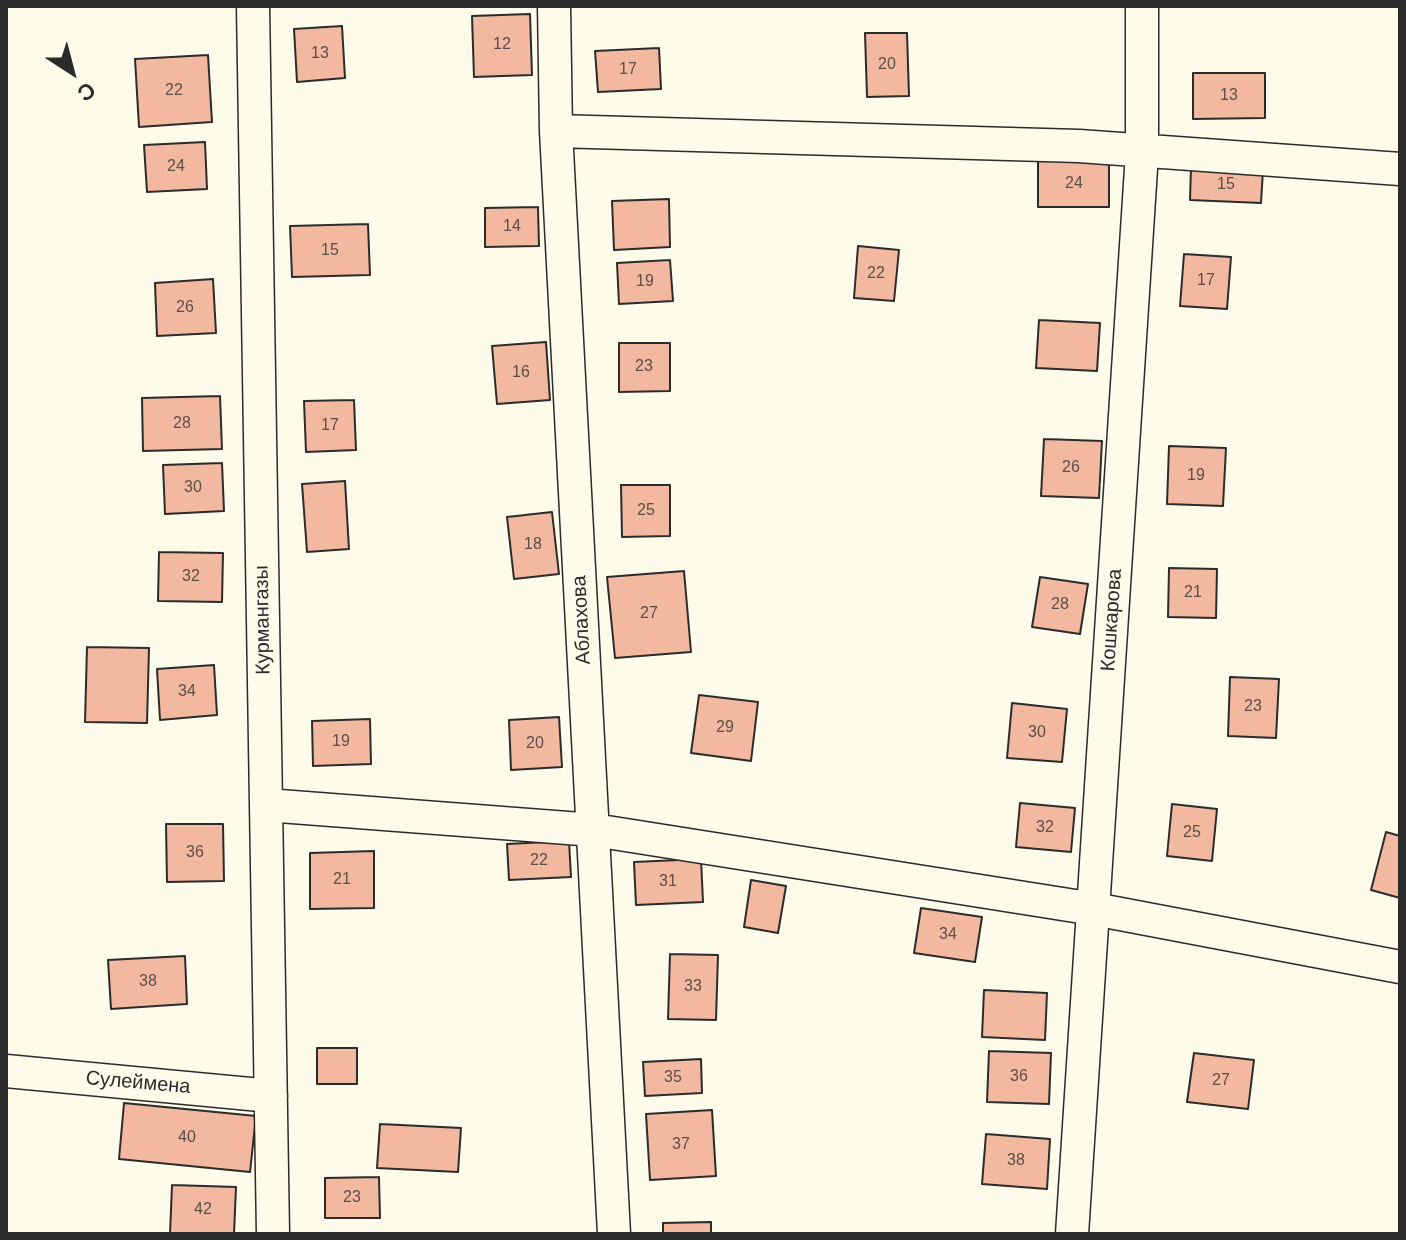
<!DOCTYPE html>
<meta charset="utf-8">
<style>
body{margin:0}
#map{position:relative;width:1406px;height:1240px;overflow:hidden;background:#fdfbea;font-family:Arial,sans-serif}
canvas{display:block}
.frame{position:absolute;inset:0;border:8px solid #2b2b2b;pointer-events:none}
.north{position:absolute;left:32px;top:32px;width:80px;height:80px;-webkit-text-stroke:6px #fdfbea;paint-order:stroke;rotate:144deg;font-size:22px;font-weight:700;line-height:32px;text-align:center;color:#2b2b2b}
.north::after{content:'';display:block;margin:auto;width:28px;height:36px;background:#2b2b2b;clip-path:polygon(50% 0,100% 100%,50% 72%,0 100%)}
</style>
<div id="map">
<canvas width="1406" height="1240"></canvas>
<div class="frame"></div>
<div class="north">С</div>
</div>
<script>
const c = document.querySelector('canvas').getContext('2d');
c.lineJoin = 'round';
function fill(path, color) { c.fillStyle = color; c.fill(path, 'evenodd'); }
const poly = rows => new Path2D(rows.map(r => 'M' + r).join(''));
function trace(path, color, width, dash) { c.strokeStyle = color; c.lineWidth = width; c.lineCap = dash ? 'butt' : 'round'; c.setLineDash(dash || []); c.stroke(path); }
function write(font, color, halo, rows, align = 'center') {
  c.font = font + ' Arial,sans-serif'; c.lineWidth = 6; c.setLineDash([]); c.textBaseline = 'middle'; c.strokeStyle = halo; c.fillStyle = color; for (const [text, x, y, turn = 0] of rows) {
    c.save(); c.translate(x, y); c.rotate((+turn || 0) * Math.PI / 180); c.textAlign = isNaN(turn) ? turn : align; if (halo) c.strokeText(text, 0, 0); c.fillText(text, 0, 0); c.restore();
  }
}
const building = poly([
 [530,14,532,75,474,77,472,16,530,14],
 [342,26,345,78,297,82,294,29,342,26],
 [865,33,907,33,909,96,867,97,865,33],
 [659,48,661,89,598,92,595,51,659,48],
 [208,55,212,122,139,127,135,59,208,55],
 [1193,73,1265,73,1265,118,1193,119,1193,73],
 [205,142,207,189,147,192,144,145,205,142],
 [1038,161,1109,161,1109,207,1038,207,1038,161],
 [1191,167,1263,170,1261,203,1190,200,1191,167],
 [669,199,670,247,614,250,612,201,669,199],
 [538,207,539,246,485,247,485,208,538,207],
 [368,224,370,275,292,277,290,226,368,224],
 [858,246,899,250,894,301,854,298,858,246],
 [1184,254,1231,257,1227,309,1180,306,1184,254],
 [670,260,673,301,619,304,617,263,670,260],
 [213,279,216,333,157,336,155,283,213,279],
 [1039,320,1100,323,1097,371,1036,368,1039,320],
 [546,342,550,400,497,404,492,346,546,342],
 [619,343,670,343,670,391,619,392,619,343],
 [220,396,222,449,143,451,142,398,220,396],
 [354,400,356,450,306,452,304,401,354,400],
 [1044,439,1102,441,1099,498,1041,496,1044,439],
 [1169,446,1226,448,1223,506,1167,504,1169,446],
 [222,463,224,511,165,514,163,465,222,463],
 [345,481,349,549,307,552,302,484,345,481],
 [621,485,670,485,670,536,622,537,621,485],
 [552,512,559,574,514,579,507,517,552,512],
 [159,552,223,553,222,602,158,601,159,552],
 [1169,568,1217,569,1216,618,1168,617,1169,568],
 [684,571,691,652,615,658,607,577,684,571],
 [1040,577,1088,584,1080,634,1032,627,1040,577],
 [87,647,149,648,147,723,85,722,87,647],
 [214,665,217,715,160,720,157,669,214,665],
 [1230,677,1279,679,1276,738,1228,736,1230,677],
 [699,695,758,702,751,761,691,753,699,695],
 [1012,703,1067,709,1062,762,1007,758,1012,703],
 [559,717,562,767,511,770,509,720,559,717],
 [370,719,371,764,313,766,312,721,370,719],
 [1020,803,1075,808,1071,852,1016,847,1020,803],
 [1172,804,1217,809,1212,861,1167,856,1172,804],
 [166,824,223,824,224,881,167,882,166,824],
 [1386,832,1400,836,1400,898,1371,890,1386,832],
 [569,841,571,877,509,880,507,844,569,841],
 [374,851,374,908,310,909,310,853,374,851],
 [701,859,703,902,636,905,634,862,701,859],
 [751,880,786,886,778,933,744,927,751,880],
 [921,908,982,917,975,962,914,953,921,908],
 [670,954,718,955,716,1020,668,1019,670,954],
 [185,956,187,1004,111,1009,108,960,185,956],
 [984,990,1047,993,1045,1040,982,1037,984,990],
 [317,1048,357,1048,357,1084,317,1084,317,1048],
 [989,1051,1051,1053,1049,1104,987,1102,989,1051],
 [1194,1053,1254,1060,1248,1109,1187,1102,1194,1053],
 [701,1059,702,1093,645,1096,643,1062,701,1059],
 [124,1103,256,1116,250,1172,119,1159,124,1103],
 [712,1110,716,1176,650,1180,646,1114,712,1110],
 [380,1124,461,1128,458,1172,377,1168,380,1124],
 [986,1134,1050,1139,1047,1189,982,1184,986,1134],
 [379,1177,380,1218,325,1218,325,1178,379,1177],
 [172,1185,236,1187,234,1234,170,1234,172,1185],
 [711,1222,711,1234,663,1234,663,1223,711,1222]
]);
fill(building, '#f2b8a0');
trace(building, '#2b2b2b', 2);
const minor = poly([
 [253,6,273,1234],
 [554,6,556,131,614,1234],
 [556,131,1079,146,1400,169],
 [266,805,594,830,1094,909,1400,967],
 [6,1071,271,1096],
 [1072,1234,1142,153,1142,6]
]);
trace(minor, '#2b2b2b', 35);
trace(minor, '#fdfbea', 32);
write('16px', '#5d4e48', null, [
 ["12",502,45],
 ["13",320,54],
 ["20",887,65],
 ["17",628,70],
 ["22",174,91],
 ["13",1229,96],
 ["24",176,167],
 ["24",1074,184],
 ["15",1226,185],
 ["14",512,227],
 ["15",330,251],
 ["22",876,274],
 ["17",1206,281],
 ["19",645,282],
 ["26",185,308],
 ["23",644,367],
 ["16",521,373],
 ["28",182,424],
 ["17",330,426],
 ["26",1071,468],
 ["19",1196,476],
 ["30",193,488],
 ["25",646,511],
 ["18",533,545],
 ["32",191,577],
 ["21",1193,593],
 ["28",1060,605],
 ["27",649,614],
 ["34",187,692],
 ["23",1253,707],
 ["29",725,728],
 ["30",1037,733],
 ["19",341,742],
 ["20",535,744],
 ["32",1045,828],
 ["25",1192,833],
 ["36",195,853],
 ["22",539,861],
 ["21",342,880],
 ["31",668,882],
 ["34",948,935],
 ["38",148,982],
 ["33",693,987],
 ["36",1019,1077],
 ["35",673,1078],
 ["27",1221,1081],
 ["40",187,1138],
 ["37",681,1145],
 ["38",1016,1161],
 ["23",352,1198],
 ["42",203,1210]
]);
write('20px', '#2b2b2b', '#fdfbea', [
 ["Курмангазы",263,620,-91],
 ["Аблахова",582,620,-93],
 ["Кошкарова",1112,620,-86],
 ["Сулеймена",138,1083,5]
]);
</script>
